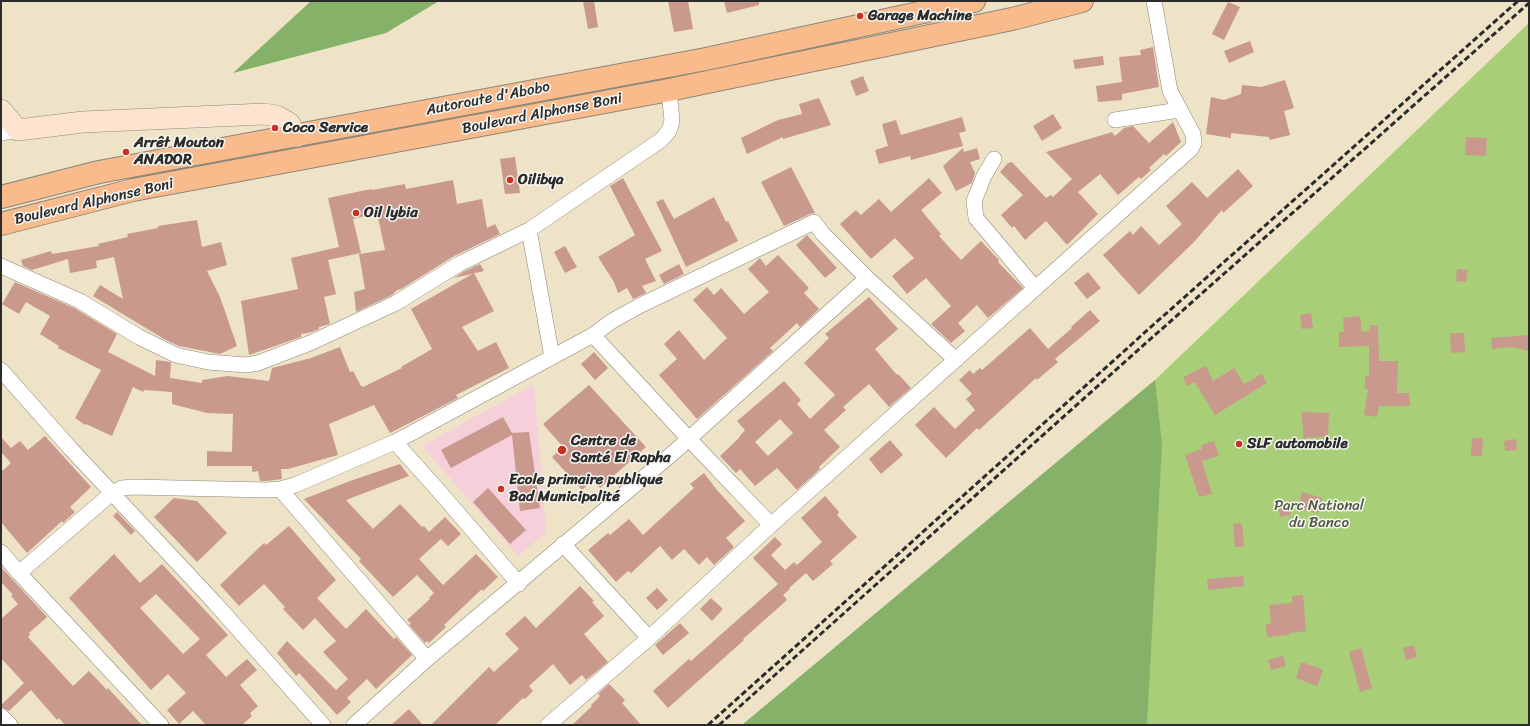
<!DOCTYPE html>
<meta charset="utf-8">
<style>
body{margin:0}
#map{position:relative;width:1530px;height:726px;overflow:hidden;background:#eee3c7;font-family:Sriracha,sans-serif}
canvas{display:block}
.frame{position:absolute;inset:0;border:2px solid #2b2b2b;pointer-events:none}
</style>
<div id="map">
<canvas width="1530" height="726"></canvas>
<div class="frame"></div>
</div>
<script>
const c = document.querySelector('canvas').getContext('2d');
c.lineJoin = 'round';
function fill(path, color) { c.fillStyle = color; c.fill(path, 'evenodd'); }
const poly = rows => new Path2D(rows.map(r => 'M' + r).join(''));
function trace(path, color, width, dash) { c.strokeStyle = color; c.lineWidth = width; c.lineCap = dash ? 'butt' : 'round'; c.setLineDash(dash || []); c.stroke(path); }
function write(font, color, halo, rows, align = 'center') {
  c.font = font + ' Sriracha,sans-serif'; c.lineWidth = 3; c.setLineDash([]); c.textBaseline = 'middle'; c.strokeStyle = halo; c.fillStyle = color; for (const [text, x, y, turn = 0] of rows) {
    c.save(); c.translate(x, y); c.rotate((+turn || 0) * Math.PI / 180); c.textAlign = isNaN(turn) ? turn : align; if (halo) c.strokeText(text, 0, 0); c.fillText(text, 0, 0); c.restore();
  }
}
fill(poly([
 [534,384,546,532,518,556,422,446]
]), '#f5cfd9');
fill(poly([
 [1529,23,1529,725,742,725,1155,380]
]), '#a9ce78');
fill(poly([
 [311,1,439,1,386,33,233,73],
 [1155,380,1162,445,1147,725,742,725]
]), '#86b168');
fill(poly([
 [583,1,594,1,598,27,588,29],
 [668,1,688,1,693,29,674,32],
 [724,1,759,1,759,5,727,13],
 [1228,2,1240,7,1224,40,1212,34],
 [1250,41,1254,52,1229,63,1224,51],
 [1153,47,1159,87,1122,94,1122,100,1098,102,1096,86,1122,82,1119,57,1141,55,1140,50],
 [1103,56,1104,65,1075,69,1073,60],
 [863,76,869,91,856,96,850,81],
 [1285,80,1294,108,1284,111,1290,135,1270,140,1269,137,1231,133,1231,138,1206,134,1211,97,1224,100,1241,94,1242,85,1261,87],
 [819,98,831,125,783,139,783,137,747,154,741,138,778,120,802,114,799,104],
 [1053,114,1062,128,1042,141,1033,126],
 [962,117,966,131,959,133,963,146,911,160,910,156,879,164,875,150,888,146,882,124,896,120,901,135],
 [1173,122,1181,142,1166,156,1164,154,1149,168,1151,170,1141,179,1139,177,1118,195,1100,174,1078,192,1098,214,1067,245,1046,221,1025,240,1014,226,1012,228,1001,215,1023,195,1000,172,1008,163,1012,162,1046,198,1051,195,1053,197,1072,179,1046,152,1112,132,1115,136,1124,128,1133,126,1149,143],
 [1466,137,1487,138,1486,156,1465,155],
 [963,148,964,152,977,148,980,159,970,162,975,173,972,183,956,191,943,166],
 [515,157,520,193,505,194,500,159],
 [791,167,815,213,810,214,784,226,761,182],
 [1238,169,1253,186,1223,213,1222,210,1193,243,1139,295,1103,255,1130,231,1133,235,1141,226,1159,245,1182,224,1166,206,1192,182,1207,198],
 [623,178,662,251,645,259,656,281,642,286,646,293,633,299,627,288,618,293,614,282,598,257,635,235,610,186],
 [929,178,942,193,921,210,941,234,939,236,961,260,981,241,999,260,998,262,1023,288,988,318,977,305,958,323,965,331,951,343,931,324,951,306,926,278,907,294,892,276,914,258,895,238,871,259,840,224,856,210,861,215,879,199,891,212],
 [453,180,457,204,482,199,487,228,495,224,500,234,454,256,401,289,397,290,392,295,356,312,354,292,365,289,359,254,385,250,377,213,353,219,361,253,328,260,336,294,324,297,330,324,319,327,319,329,312,332,301,334,301,337,249,355,241,301,298,289,291,258,339,247,328,198,371,189,372,190,405,184,406,189],
 [714,197,726,222,728,221,738,241,686,267,656,202,663,199,674,219],
 [197,220,202,247,221,242,227,265,207,271,220,297,237,346,220,354,179,346,164,339,93,296,100,285,123,299,114,257,96,261,97,268,70,273,68,259,32,270,23,266,21,260,51,251,52,254,99,246,98,244,128,237,127,234,158,228,158,226],
 [807,235,837,268,825,278,796,245],
 [565,246,577,267,565,273,554,252],
 [778,255,809,288,804,293,819,309,800,327,797,323,770,348,773,351,697,419,659,375,677,359,664,344,679,330,704,360,727,338,693,300,707,287,714,295,721,288,744,314,769,292,748,269,760,258,766,266],
 [480,264,484,271,454,278,463,272],
 [679,264,684,274,664,284,659,275],
 [1457,269,1468,270,1466,282,1456,281],
 [1088,272,1101,288,1087,299,1074,283],
 [474,273,494,311,462,327,478,351,496,342,509,368,456,395,458,398,390,433,374,405,329,424,338,455,288,469,281,469,282,479,267,481,260,481,258,471,252,472,252,466,207,466,207,451,232,452,233,414,207,413,172,404,172,392,144,390,143,392,133,387,112,436,86,424,85,425,75,418,101,370,58,348,59,346,40,334,50,316,26,302,19,314,2,304,15,282,76,309,117,334,108,352,155,376,156,360,171,362,170,378,202,383,202,380,228,376,269,381,272,368,311,358,340,347,350,372,353,371,361,386,362,386,363,387,402,368,401,367,432,349,411,309],
 [869,297,898,329,875,349,897,375,898,374,911,388,889,407,869,384,843,407,846,410,824,430,840,447,819,467,820,469,797,490,777,468,755,486,740,469,736,473,720,456,739,438,739,437,745,430,737,421,784,381,801,400,797,404,810,419,835,395,804,363,829,338,825,334],
 [780,419,793,433,768,456,755,442],
 [1090,310,1100,321,1055,359,1058,362,1037,380,1036,378,979,430,977,428,946,458,915,425,934,407,955,429,975,410,966,399,972,394,959,380,970,370,973,374,980,368,982,370,1030,328,1048,349,1072,328,1071,327],
 [1311,313,1313,328,1302,329,1300,315],
 [1360,316,1362,332,1370,331,1370,325,1378,325,1379,361,1398,361,1397,393,1409,393,1410,406,1379,406,1377,417,1364,415,1368,389,1365,389,1365,376,1369,376,1369,346,1339,347,1339,332,1344,332,1343,318],
 [1450,333,1464,333,1465,352,1451,353],
 [1529,335,1529,351,1513,347,1492,349,1491,338],
 [594,352,608,368,595,380,581,364],
 [1206,366,1213,381,1234,368,1244,384,1262,374,1267,383,1215,415,1195,382,1187,386,1183,377],
 [589,385,646,447,600,488,593,480,582,490,552,457,563,447,543,424],
 [1302,412,1329,413,1328,437,1303,438,1303,425,1302,425],
 [503,417,512,433,529,432,540,508,520,511,512,435,451,468,441,450],
 [45,436,91,487,70,507,75,512,63,523,62,521,27,553,1,522,1,472,11,463,1,452,1,437,11,448,20,441,28,450],
 [1472,438,1483,438,1482,456,1471,456],
 [1516,439,1517,450,1505,451,1504,441],
 [890,440,903,455,881,474,869,459],
 [1214,441,1219,456,1202,461,1212,494,1199,497,1185,455,1202,449,1201,445],
 [400,464,409,476,346,500,373,529,400,504,422,527,424,526,429,532,445,517,461,534,448,546,441,539,419,559,443,585,476,554,498,577,483,591,482,589,444,625,446,627,429,643,427,641,425,643,409,625,411,623,407,620,430,599,429,598,434,593,417,575,393,597,359,561,361,559,304,499,350,481],
 [704,473,717,490,745,521,726,538,734,547,714,565,707,557,699,565,684,549,672,560,660,546,631,573,628,571,616,582,588,550,608,533,610,535,629,519,643,535,694,488,690,484],
 [488,488,526,530,510,544,473,502],
 [1302,492,1322,498,1318,513,1298,508],
 [825,496,839,512,837,515,857,537,830,561,833,564,813,581,806,573,789,588,790,589,783,595,787,600,743,639,744,640,668,708,653,691,689,659,691,661,778,584,753,558,775,537,782,544,771,555,785,570,794,562,797,565,822,542,801,518],
 [174,498,197,501,227,533,197,562,154,517],
 [1289,502,1291,515,1280,517,1278,504],
 [117,512,135,531,131,535,113,516],
 [1242,523,1244,547,1235,547,1233,524],
 [289,526,336,580,317,598,346,629,366,609,394,639,396,637,412,655,376,689,367,679,347,698,351,702,337,715,299,673,296,676,277,653,287,641,336,690,348,679,323,652,336,641,315,618,303,630,283,609,285,607,264,584,239,606,220,585,264,543,266,545],
 [114,554,140,583,162,564,228,635,206,655,226,677,247,659,257,670,240,685,258,706,250,713,252,716,242,725,206,725,193,711,179,724,167,710,186,693,168,674,151,690,69,598],
 [156,594,200,639,183,654,140,608],
 [1,567,47,617,29,633,30,635,28,637,73,686,89,671,107,690,108,688,142,725,65,725,59,718,57,720,31,690,9,711,1,707,1,705,24,683,1,658,1,619,18,604,11,596,13,595,1,582],
 [1243,576,1244,586,1208,590,1207,579],
 [580,586,594,601,592,602,604,616,584,634,608,662,586,680,582,675,570,685,553,664,529,686,533,691,525,699,523,698,495,725,431,725,489,667,494,672,519,649,505,634,525,616,536,628],
 [657,588,668,600,657,610,646,598],
 [1303,595,1306,631,1289,633,1289,635,1267,637,1266,624,1271,624,1269,605,1292,603,1292,596],
 [711,598,723,609,712,621,700,609],
 [680,623,689,633,663,655,655,645],
 [1414,645,1417,657,1406,660,1403,648],
 [1361,648,1372,688,1360,692,1349,652],
 [1283,656,1286,666,1271,670,1268,660],
 [1301,663,1305,663,1323,670,1317,686,1296,678],
 [609,684,625,700,622,703,641,725,572,725,592,706,591,705,600,696,598,694],
 [409,709,423,725,391,725]
]), '#c8998c');
const minor = poly([
 [1115,120,1179,110],
 [1,133,18,130],
 [994,159,984,176,974,201,976,218,1035,288],
 [529,230,552,357],
 [1,266,80,301,139,337,176,355,208,362,246,365,258,363,310,343,396,303,459,264,529,230,661,140,669,131,672,121,669,90],
 [593,335,688,438,771,525],
 [1,370,70,448,214,602,323,725],
 [395,442,438,490,519,584],
 [280,489,427,659],
 [563,544,649,638],
 [1,552,19,573,161,725],
 [19,573,112,493,122,488,133,487,267,490,280,489,295,485,395,442,593,335,612,321,641,305,814,222,823,234,867,278,956,360],
 [1,716,10,725],
 [354,725,427,659,673,453,867,278],
 [548,725,649,638,771,525,1191,149,1194,143,1193,134,1170,91,1154,1]
]);
const secondary = poly([
 [1,110,18,130,83,122,264,114,277,116,289,123,297,136]
]);
const primary = poly([
 [1,197,99,172,706,59,974,1],
 [1,224,133,190,669,90,1012,19,1082,1]
]);
trace(minor, '#8c8779', 16);
trace(secondary, '#8c8779', 22);
trace(primary, '#8c8779', 24);
trace(minor, '#fff', 15);
trace(secondary, '#fde4d1', 21);
trace(primary, '#fabb8c', 22);
trace(poly([
 [708,725,1152,326,1518,1],
 [719,725,1155,335,1529,3]
]), '#2b2b2b', 3, [6, 3]);
for (const [x, y, r, color] of [
 [860,16,4,"#c8321e"],
 [275,128,4,"#c8321e"],
 [126,152,4,"#c8321e"],
 [510,180,4,"#c8321e"],
 [356,213,4,"#c8321e"],
 [1239,444,4,"#c8321e"],
 [562,450,5,"#c8321e"],
 [501,489,4,"#c8321e"]
]) { const dot = new Path2D(); dot.arc(x, y, r, 0, 2 * Math.PI); c.fillStyle = color; c.fill(dot); trace(dot, '#f6f6f2', 1.5); }
write('bold 15px', '#2b2b2b', '#f6f6f2', [
 ["Garage Machine",868,16],
 ["Coco Service",283,128],
 ["Arrêt Mouton",134,143],
 ["ANADOR",134,160],
 ["Oilibya",518,180],
 ["Oil lybia",364,213],
 ["Centre de",571,441],
 ["Santé El Rapha",571,458],
 ["SLF automobile",1247,444],
 ["Ecole primaire publique",509,480],
 ["Bad Municipalité",509,497]
], 'left');
write('15px', '#2b2b2b', '#f6f6f2', [
 ["Autoroute d'Abobo",488,99,-11],
 ["Boulevard Alphonse Boni",542,114,-11],
 ["Boulevard Alphonse Boni",94,202,-13]
]);
write('15px', '#515c42', '#f6f6f2', [
 ["Parc National",1319,506],
 ["du Banco",1319,523]
]);
</script>
